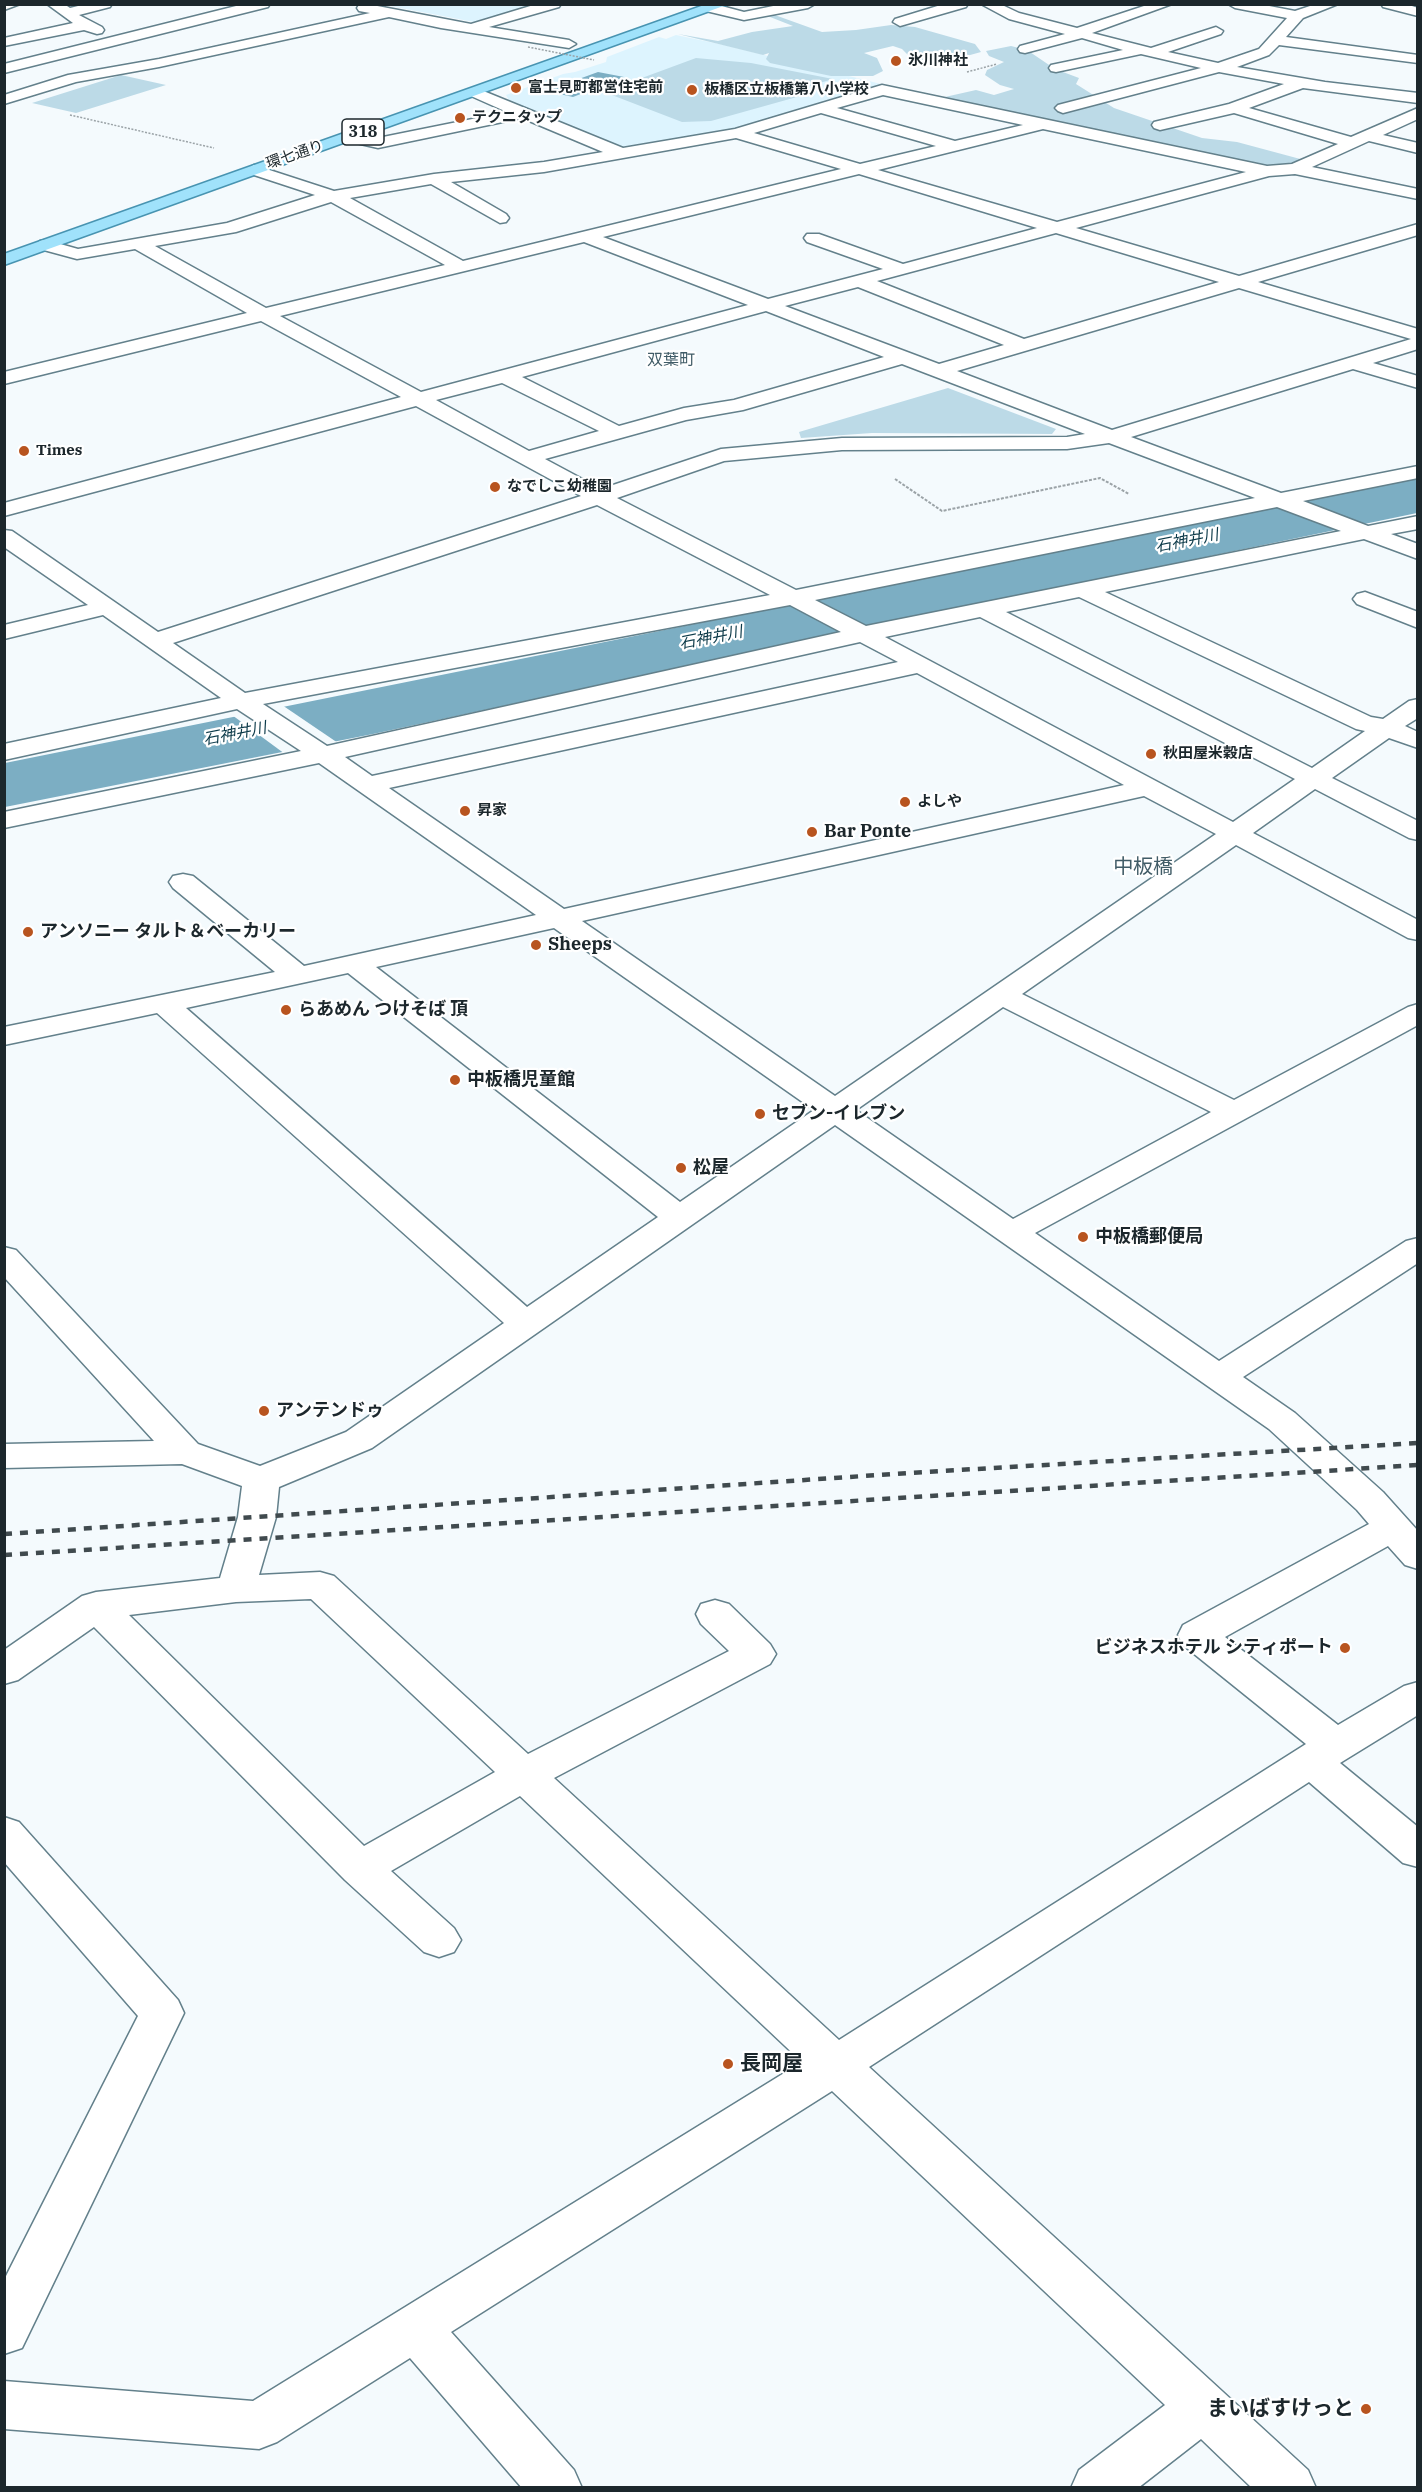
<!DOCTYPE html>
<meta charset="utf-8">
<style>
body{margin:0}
#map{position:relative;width:1422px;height:2492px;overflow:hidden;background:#f4fafd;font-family:"IBM Plex Serif",serif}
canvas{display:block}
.frame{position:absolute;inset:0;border:6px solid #1c272c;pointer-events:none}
</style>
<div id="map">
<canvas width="1422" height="2492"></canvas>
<div class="frame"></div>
</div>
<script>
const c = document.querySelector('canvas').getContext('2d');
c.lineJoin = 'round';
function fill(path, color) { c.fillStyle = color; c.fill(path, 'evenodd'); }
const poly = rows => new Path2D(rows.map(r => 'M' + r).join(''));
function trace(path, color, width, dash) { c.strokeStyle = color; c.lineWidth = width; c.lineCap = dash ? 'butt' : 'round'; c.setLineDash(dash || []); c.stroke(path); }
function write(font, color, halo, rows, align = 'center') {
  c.font = font + ' "IBM Plex Serif","Noto Sans JP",serif'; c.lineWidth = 4.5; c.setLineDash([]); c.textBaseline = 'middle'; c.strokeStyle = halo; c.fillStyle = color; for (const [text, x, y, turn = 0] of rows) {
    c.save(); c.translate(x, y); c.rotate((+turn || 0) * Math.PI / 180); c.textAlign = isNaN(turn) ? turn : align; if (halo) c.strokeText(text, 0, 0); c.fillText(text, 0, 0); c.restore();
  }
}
fill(poly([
 [385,5,542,5,474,22],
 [676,35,724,45,881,84,739,127,635,149,614,146,510,102,506,95,563,74,575,72,606,62,607,57,659,37,666,39]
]), '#ddf4fe');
fill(poly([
 [772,14,822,32,856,30,891,25,915,27,975,44,981,52,952,60,927,61,909,56,902,49,893,46,864,53,877,58,883,71,873,76,831,76,770,63,766,59,769,53,763,55,678,34,718,41,752,32,793,26,765,15],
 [1011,46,1027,50,1055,69,1079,78,1076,84,1114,108,1202,138,1237,142,1304,160,1286,166,1268,168,936,99,976,90,994,95,1014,89,1000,85,985,75,987,70,1004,62,989,56,986,51],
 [696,58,751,63,833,79,796,90,804,95,711,121,682,122,604,92],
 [121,75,166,85,76,113,32,103],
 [948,388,1056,429,1052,434,872,433,801,438,799,432]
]), '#bcdae7');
fill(poly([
 [598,72,624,77,573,97,546,91],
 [1417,476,1417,513,884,624,373,734,5,807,5,763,1155,531]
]), '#7caec3');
fill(poly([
 [282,705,338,743,285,754,232,715]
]), '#f4fafd');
const minor = poly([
 [4,4,20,4,4,10,4,4],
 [47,4,64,4,70,8,86,4,112,4,110,7,79,15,102,27,104,30,102,33,97,34,84,30,4,46,4,38,73,23,47,4],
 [244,4,270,4,268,7,4,73,4,64,244,4],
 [367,4,471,24,537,4,561,4,559,7,489,27,569,40,576,44,569,48,441,28,389,17,159,67,76,82,4,104,4,95,68,75,159,59,370,13,359,11,357,8,359,5,367,4],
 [714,4,744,12,783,4,815,4,808,8,744,20,706,11,704,8,706,5,714,4],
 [944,4,968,4,966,7,900,26,893,22,895,19,944,4],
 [981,4,1000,4,1019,13,1077,28,1150,4,1172,4,1092,33,1151,48,1216,27,1223,31,1221,34,1168,52,1218,63,1259,49,1287,18,1235,8,1228,4,1259,4,1295,11,1316,4,1338,4,1303,18,1286,37,1418,55,1418,63,1279,45,1269,55,1237,67,1325,82,1418,93,1418,103,1303,88,1249,108,1351,137,1418,108,1418,119,1383,135,1418,143,1418,153,1369,141,1312,167,1418,189,1418,199,1295,174,1269,176,1076,228,1239,276,1418,224,1418,235,1258,282,1418,329,1418,349,1373,363,1418,376,1418,388,1353,369,1131,437,1281,493,1418,466,1418,478,1303,501,1368,526,1418,516,1418,529,1391,534,1418,544,1418,559,1364,539,1105,592,1371,717,1383,719,1409,701,1418,699,1418,718,1405,726,1418,732,1418,748,1389,738,1332,778,1418,821,1418,840,1409,838,1315,789,1253,833,1418,920,1418,940,1408,938,1236,845,1022,994,1234,1100,1408,1007,1418,1004,1418,1025,1035,1233,1219,1361,1406,1241,1418,1238,1418,1263,1243,1377,1295,1413,1383,1492,1418,1531,1418,1569,1405,1565,1388,1546,1225,1637,1338,1725,1404,1686,1418,1682,1418,1715,1340,1763,1418,1827,1418,1867,1403,1863,1309,1782,869,2067,1308,2470,1316,2488,1252,2488,1201,2439,1138,2488,1071,2488,1079,2470,1165,2405,832,2091,451,2332,574,2470,582,2488,522,2488,410,2358,277,2442,259,2449,4,2429,4,2381,253,2401,802,2062,520,1796,391,1871,454,1928,461,1940,454,1952,439,1957,424,1952,345,1880,94,1627,18,1680,4,1684,4,1650,82,1596,96,1592,220,1578,238,1517,242,1486,182,1464,4,1468,4,1444,154,1441,4,1277,4,1247,16,1250,198,1444,260,1466,346,1432,504,1323,157,1013,4,1045,4,1027,275,972,173,888,169,882,173,876,183,874,193,876,304,966,536,915,319,763,4,828,4,812,301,751,237,709,4,760,4,744,221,698,103,615,4,639,4,625,88,605,4,547,4,530,12,531,158,632,581,496,416,406,4,516,4,503,401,397,261,321,4,384,4,372,247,313,135,249,77,259,40,249,37,245,40,241,46,240,78,249,227,223,315,195,248,173,246,170,254,165,334,191,434,174,544,162,603,152,522,118,378,148,343,140,341,137,349,132,378,138,507,112,471,96,468,93,476,88,623,148,735,129,882,85,1267,166,1292,164,1338,144,1234,113,1160,130,1154,128,1152,125,1154,122,1229,104,1284,84,1219,72,1063,113,1058,111,1055,108,1058,105,1201,68,1141,54,1056,72,1051,71,1049,68,1051,65,1123,50,1082,38,1025,53,1020,52,1018,49,1020,46,1065,34,1009,19,981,4],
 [883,95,1023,125,955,141,837,108,883,95],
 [821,113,936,146,860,164,754,133,821,113],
 [1043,129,1246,172,1057,222,878,170,1043,129],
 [736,138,841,169,463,261,350,198,431,184,500,223,506,222,509,218,506,214,451,182,544,172,736,138],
 [859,174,1037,228,903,264,819,234,807,234,804,238,807,242,883,269,768,299,603,237,859,174],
 [331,202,445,265,266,308,155,246,236,232,331,202],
 [1056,233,1219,282,1024,339,877,281,1056,233],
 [584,242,748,305,421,392,280,316,584,242],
 [858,287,1004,345,939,364,785,306,858,287],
 [1239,288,1411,339,1112,430,957,371,1239,288],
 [766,311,884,357,734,400,684,408,619,426,522,377,766,311],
 [902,364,1085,434,1067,437,842,438,721,449,601,489,545,459,686,420,743,410,902,364],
 [502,383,599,431,529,451,436,400,502,383],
 [1109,443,1255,498,796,590,617,498,724,461,842,450,1067,449,1109,443],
 [597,505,770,595,245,693,173,643,597,505],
 [1277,507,1341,531,866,626,815,600,1277,507],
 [1079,597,1356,729,1365,731,1312,768,1006,612,1079,597],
 [790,605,841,632,327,746,263,704,790,605],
 [980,617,1295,779,1233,822,885,637,980,617],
 [860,642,898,662,372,776,345,757,860,642],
 [917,673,1124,785,564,909,389,788,917,673],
 [1144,796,1216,834,835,1096,582,921,1144,796],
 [554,928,814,1110,680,1202,376,967,554,928],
 [348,973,658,1217,527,1307,186,1008,348,973],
 [1003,1007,1211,1112,1013,1219,856,1110,1003,1007],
 [835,1125,1269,1429,1357,1510,1369,1524,1183,1625,1178,1635,1183,1645,1306,1744,839,2040,554,1778,770,1664,776,1654,770,1644,729,1604,715,1600,701,1604,696,1614,701,1624,729,1651,528,1754,334,1576,320,1572,259,1575,276,1517,279,1487,372,1448,835,1125],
 [311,1599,495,1772,364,1846,129,1615,236,1602,311,1599],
 [1381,4,1406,4,1418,8,1418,16,1383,7,1381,4],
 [1365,592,1418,612,1418,628,1357,604,1353,599,1357,594,1365,592],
 [4,1817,19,1822,178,2000,184,2013,22,2348,4,2354,4,2280,138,2016,4,1862,4,1817]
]);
const major = poly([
 [707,4,729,4,4,265,4,254,707,4]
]);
trace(minor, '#63808b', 3);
trace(major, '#4894b1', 3);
trace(poly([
 [909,53,941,63,931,65],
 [967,72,997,64],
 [70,115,214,148]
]), '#9ba3a7', 1.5, [2, 1.5]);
trace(poly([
 [895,479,942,511,1100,478,1129,494]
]), '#9ba3a7', 2, [3, 1.5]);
fill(minor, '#fff');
fill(major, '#a0e2fb');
trace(poly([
 [4,1534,908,1473,1418,1443],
 [4,1555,1418,1465]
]), '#404a4e', 4.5, [8, 8]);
trace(poly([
 [528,47,594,60]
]), '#9ba3a7', 1.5, [2, 1.5]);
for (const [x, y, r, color] of [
 [896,61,6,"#b8541f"],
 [516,88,6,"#b8541f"],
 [692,90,6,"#b8541f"],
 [460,118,6,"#b8541f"],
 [24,451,6,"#b8541f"],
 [495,487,6,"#b8541f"],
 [1151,754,6,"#b8541f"],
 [905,802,6,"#b8541f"],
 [465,811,6,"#b8541f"],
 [812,832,6,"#b8541f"],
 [28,932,6,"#b8541f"],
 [536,945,6,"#b8541f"],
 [286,1010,6,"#b8541f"],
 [455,1080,6,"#b8541f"],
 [760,1114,6,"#b8541f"],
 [681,1168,6,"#b8541f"],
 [1083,1237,6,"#b8541f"],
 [264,1411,6,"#b8541f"],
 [1345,1648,6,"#b8541f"],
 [728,2064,6,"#b8541f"],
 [1366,2409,6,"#b8541f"]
]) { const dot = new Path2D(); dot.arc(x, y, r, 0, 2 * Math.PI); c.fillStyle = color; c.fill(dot); trace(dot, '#fff', 2); }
write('bold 15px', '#1c272c', '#fff', [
 ["氷川神社",908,61],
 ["富士見町都営住宅前",528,88],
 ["板橋区立板橋第八小学校",704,90],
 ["テクニタップ",472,118],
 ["Times",36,451],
 ["なでしこ幼稚園",507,487],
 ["秋田屋米穀店",1163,754],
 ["よしや",917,802],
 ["昇家",477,811]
], 'left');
write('15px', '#1c272c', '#fff', [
 ["環七通り",295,155,-19]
]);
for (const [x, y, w] of [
 [363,132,42]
]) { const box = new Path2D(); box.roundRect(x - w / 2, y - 13, w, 26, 4.5); c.fillStyle = '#fff'; c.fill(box); trace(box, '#1c272c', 1.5); }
write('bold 16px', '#1c272c', null, [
 ["318",363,132]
]);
write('16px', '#415c67', '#fff', [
 ["双葉町",671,360]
]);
write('italic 16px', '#0c3a49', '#fff', [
 ["石神井川",1187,541,-11],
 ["石神井川",711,638,-11],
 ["石神井川",235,734,-11]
]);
write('bold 18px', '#1c272c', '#fff', [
 ["Bar Ponte",824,832],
 ["アンソニー タルト＆ベーカリー",40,932],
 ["Sheeps",548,945],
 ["らあめん つけそば 頂",298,1010],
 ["中板橋児童館",467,1080],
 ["セブン-イレブン",772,1114],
 ["松屋",693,1168],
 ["中板橋郵便局",1095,1237],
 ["アンテンドゥ",276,1411],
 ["ビジネスホテル シティポート",1333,1648,"right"]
], 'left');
write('20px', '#415c67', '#fff', [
 ["中板橋",1143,867]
]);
write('bold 21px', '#1c272c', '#fff', [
 ["長岡屋",740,2064],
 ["まいばすけっと",1354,2409,"right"]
], 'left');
</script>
